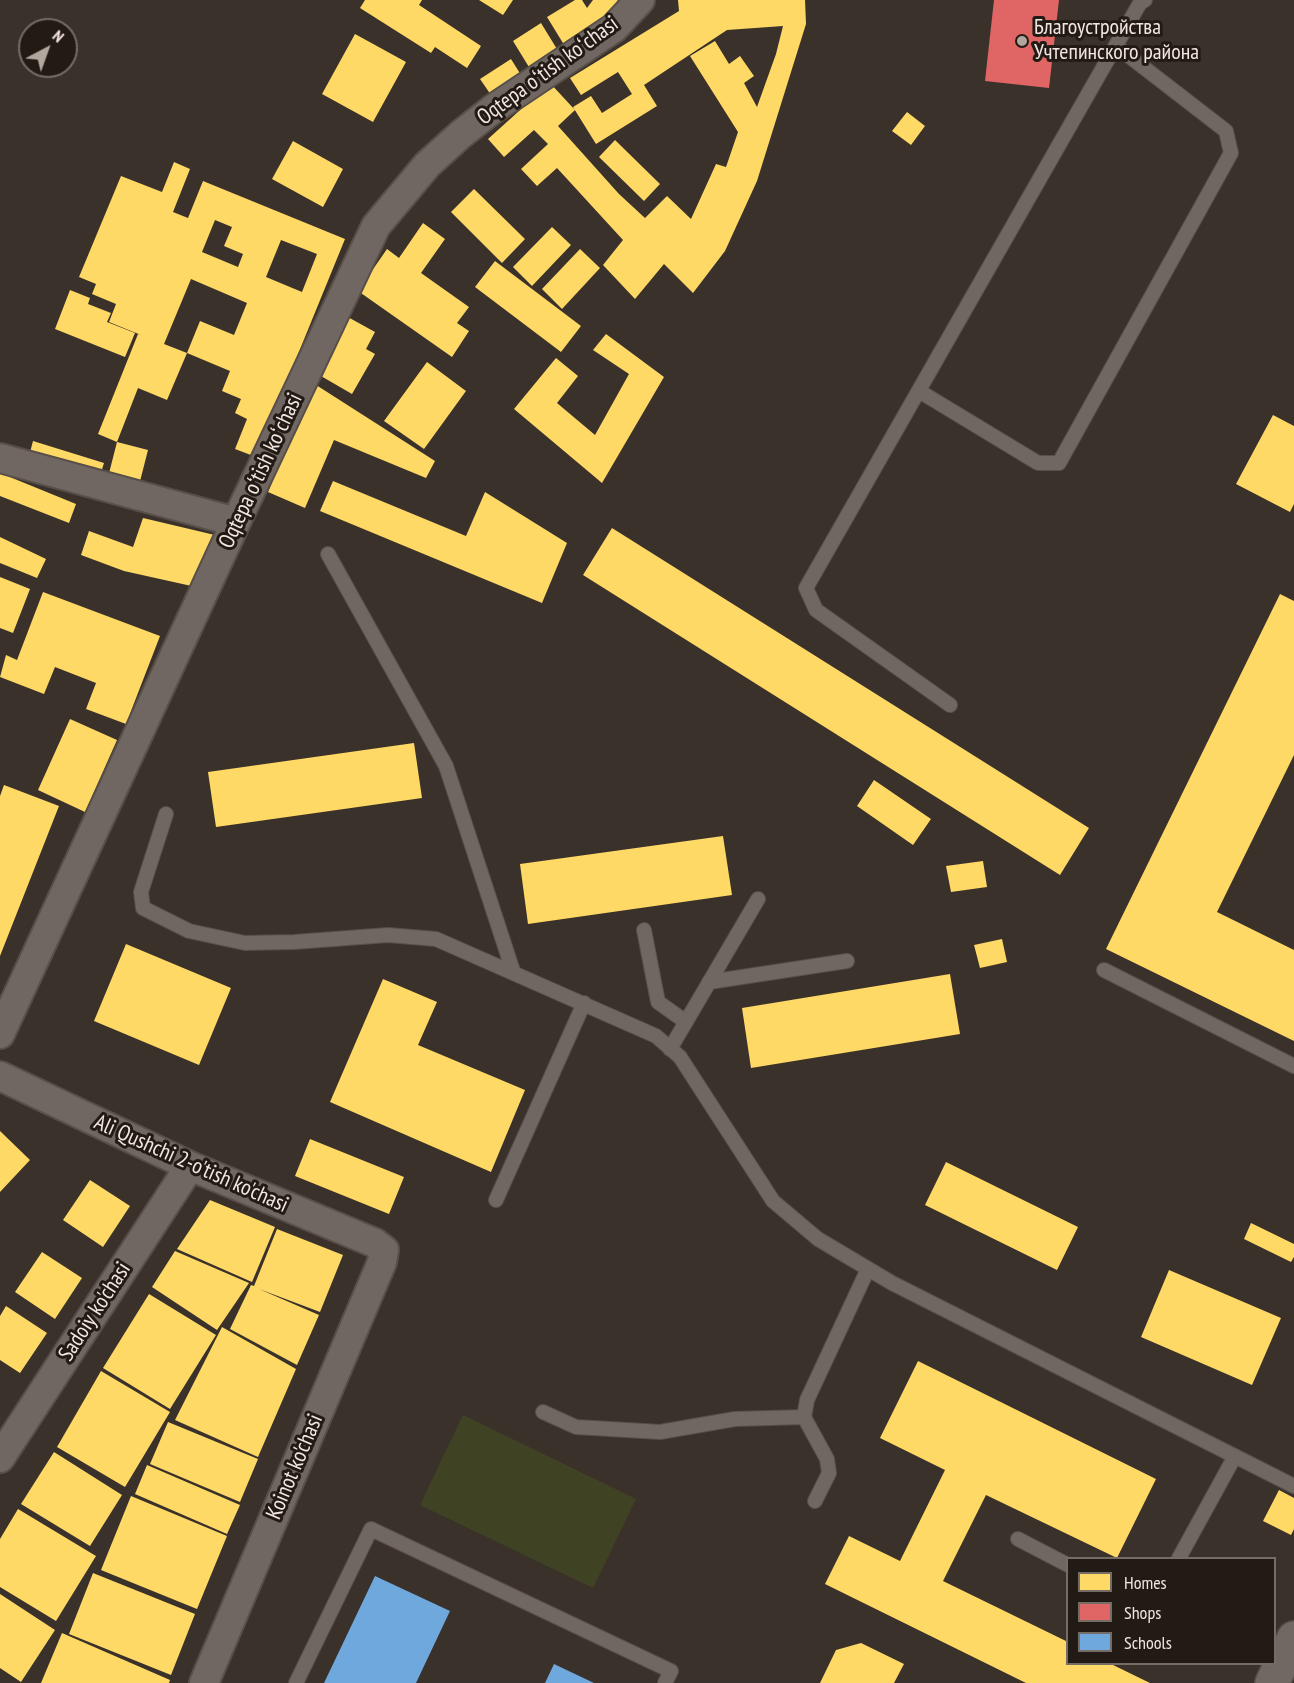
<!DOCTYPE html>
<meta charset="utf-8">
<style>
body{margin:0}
#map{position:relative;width:1294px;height:1683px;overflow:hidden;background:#3b312b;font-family:"PT Sans Narrow",sans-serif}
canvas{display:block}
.legend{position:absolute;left:1066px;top:1557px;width:210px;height:108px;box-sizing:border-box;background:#221a15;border:2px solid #756c65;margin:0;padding:8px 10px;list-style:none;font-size:18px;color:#f2e6de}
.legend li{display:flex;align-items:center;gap:12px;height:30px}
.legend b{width:30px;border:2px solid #756c65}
.north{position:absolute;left:18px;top:18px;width:60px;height:60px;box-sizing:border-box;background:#221a15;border:2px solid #756c65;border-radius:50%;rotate:41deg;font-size:16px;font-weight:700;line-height:24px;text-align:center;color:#f2e6de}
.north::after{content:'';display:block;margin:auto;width:21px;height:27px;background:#b2a79f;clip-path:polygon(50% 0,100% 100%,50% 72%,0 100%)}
</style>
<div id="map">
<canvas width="1294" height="1683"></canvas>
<ul class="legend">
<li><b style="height:16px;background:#ffd966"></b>Homes</li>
<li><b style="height:16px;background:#e06666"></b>Shops</li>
<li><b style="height:16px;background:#6fa8dc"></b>Schools</li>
</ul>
<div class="north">N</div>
</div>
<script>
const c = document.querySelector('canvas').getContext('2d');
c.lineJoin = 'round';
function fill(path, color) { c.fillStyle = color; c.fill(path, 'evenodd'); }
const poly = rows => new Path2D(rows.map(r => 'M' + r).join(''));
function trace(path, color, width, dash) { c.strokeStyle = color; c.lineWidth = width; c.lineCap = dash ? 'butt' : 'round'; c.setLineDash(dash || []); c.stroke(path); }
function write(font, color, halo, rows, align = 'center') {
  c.font = font + ' "PT Sans Narrow",sans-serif'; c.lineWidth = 6; c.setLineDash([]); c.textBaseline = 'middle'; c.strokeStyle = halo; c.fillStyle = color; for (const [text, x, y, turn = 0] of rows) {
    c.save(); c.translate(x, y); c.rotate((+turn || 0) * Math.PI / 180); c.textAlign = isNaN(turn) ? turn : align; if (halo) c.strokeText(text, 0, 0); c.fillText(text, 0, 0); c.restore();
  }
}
fill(poly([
 [463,1415,636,1499,593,1588,420,1505]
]), '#3f4324');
fill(poly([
 [365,0,422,0,419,5,481,46,467,68,435,47,431,53,360,8],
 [479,0,513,0,503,15],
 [575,0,582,0,587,8,593,0,618,0,599,28,566,48,547,17],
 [678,0,805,0,806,24,757,181,725,251,693,293,664,264,635,299,603,265,623,240,557,168,537,186,521,169,548,144,534,130,504,157,488,139,550,83,575,110,558,126,619,194,645,218,667,196,691,219,716,164,726,167,738,132,690,56,715,41,729,64,740,56,754,76,744,83,757,107,776,54,783,26,727,30,644,85,657,106,596,144,573,107,591,96,602,113,632,94,618,72,581,95,570,78,679,11],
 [541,23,560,54,532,72,513,41],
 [355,34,406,62,373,122,322,94],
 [511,59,521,75,491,95,480,79],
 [907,112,925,126,911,145,892,131],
 [615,140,660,184,644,201,599,157],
 [293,141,343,169,323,207,272,179],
 [174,162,190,169,173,212,188,218,203,181,345,239,256,457,235,449,247,419,235,413,241,399,222,391,230,371,187,353,200,321,234,335,247,303,191,279,164,344,187,353,167,400,138,388,117,442,98,434,138,334,141,335,109,322,116,304,92,294,96,284,79,277,121,176,162,192],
 [215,220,232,227,224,246,243,254,238,267,202,252],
 [281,240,317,254,302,292,266,277],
 [474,189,525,239,502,263,451,212],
 [423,223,445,239,421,273,469,307,457,323,469,331,452,357,358,291,387,249,399,258],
 [552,227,571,245,532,286,513,267],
 [580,249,600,268,562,309,542,289],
 [495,261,581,326,561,352,475,287],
 [70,290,90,298,88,304,111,313,107,322,135,333,125,357,55,329],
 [346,316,375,332,366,349,375,354,352,394,314,372],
 [606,334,664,377,602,483,514,409,556,358,578,376,557,403,595,435,629,374,593,350],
 [427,362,466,391,424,449,384,421],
 [313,383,435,461,426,478,334,440,305,508,268,492],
 [1273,415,1294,426,1294,504,1290,512,1236,484],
 [33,441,104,463,98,482,28,460],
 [117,442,148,450,137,493,106,485],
 [0,473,76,504,69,523,0,496],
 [333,481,466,536,485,492,567,543,542,603,320,511],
 [143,518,219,536,196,587,124,571,81,555,89,531,133,547],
 [612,528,1089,828,1060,875,583,575],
 [0,537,46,559,37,578,0,563],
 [0,577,30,589,13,633,0,628],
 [43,592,160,636,126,724,86,709,96,683,55,667,44,694,0,677,6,655,17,660],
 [1280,594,1294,601,1294,755,1217,912,1294,950,1294,1041,1106,949],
 [70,719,117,740,85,812,38,790],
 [414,743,422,798,216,827,208,772],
 [874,780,931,819,913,845,857,806],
 [4,785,59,806,0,956,0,796],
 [723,836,732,895,528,924,520,864],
 [983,861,987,887,951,892,946,866],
 [1002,939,1007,962,980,968,974,945],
 [126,944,231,988,199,1065,94,1021],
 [950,974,960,1034,751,1068,742,1008],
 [383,979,437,1002,418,1045,525,1090,491,1172,330,1102],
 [0,1131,30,1160,0,1192],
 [310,1139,404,1177,389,1214,295,1176],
 [946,1162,1078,1227,1057,1270,925,1205],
 [90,1180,130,1206,103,1247,63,1220],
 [210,1200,275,1227,252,1282,177,1249],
 [1251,1223,1294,1244,1294,1257,1291,1262,1244,1239],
 [277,1229,343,1255,320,1312,259,1289,319,1315,297,1365,230,1329,251,1285,254,1286],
 [175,1251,249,1283,217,1330,152,1287],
 [42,1252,82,1278,55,1319,15,1292],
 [1169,1270,1281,1318,1252,1385,1141,1337],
 [149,1294,216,1335,170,1409,103,1368],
 [6,1306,47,1333,20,1373,0,1360,0,1316],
 [222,1327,296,1369,258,1457,175,1420],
 [918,1361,1156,1479,1117,1558,986,1495,943,1581,1068,1642,1068,1664,1111,1664,1150,1683,1026,1683,825,1584,849,1536,900,1561,945,1470,880,1438],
 [101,1371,170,1412,125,1487,57,1447],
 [168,1422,258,1459,240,1502,150,1464],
 [54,1452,122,1495,90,1546,21,1504],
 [147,1465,240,1505,227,1534,135,1494],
 [1279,1490,1294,1498,1294,1529,1291,1535,1263,1521],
 [131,1496,227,1536,197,1609,101,1570],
 [18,1509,96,1556,56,1621,0,1587,0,1539],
 [93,1573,195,1614,171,1675,69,1634],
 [0,1594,55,1630,21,1682,0,1668],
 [62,1633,170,1680,169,1683,41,1683],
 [861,1643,904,1664,894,1683,820,1683,836,1650]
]), '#ffd966');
fill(poly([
 [994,0,1059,0,1049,88,985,81]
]), '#e06666');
fill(poly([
 [375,1576,450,1611,416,1683,324,1683],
 [554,1664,594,1683,545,1683]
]), '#6fa8dc');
const lane = poly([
 [919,391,1038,463,1059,463,1231,153,1226,131,1116,46],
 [328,554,446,766,513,971],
 [950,705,816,610,806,588,1140,3,1145,0],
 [166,814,141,892,143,908,189,931,245,943,294,942,388,935,436,939,656,1036,680,1057,773,1201,818,1239,892,1283,1294,1486],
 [644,930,658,1002,686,1022],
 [1104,970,1294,1066],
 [709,982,847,961],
 [670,1049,758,899],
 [496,1200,584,1003],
 [543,1412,576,1427,660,1432,735,1419,804,1417],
 [815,1501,829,1473,827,1459,804,1417,807,1400,868,1269],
 [1018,1539,1068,1565],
 [1179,1558,1235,1456],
 [296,1683,371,1529,671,1671,665,1683]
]);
const street = poly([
 [0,458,236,522],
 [0,1034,236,522,376,226,427,165,460,135,493,109,614,28,640,0],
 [0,1076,190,1166,375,1243,384,1250,382,1262,204,1683],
 [0,1458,190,1166]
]);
const secondary = poly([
 [1272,1683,1294,1638]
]);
trace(lane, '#584f49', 16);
trace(street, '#584f49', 32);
trace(secondary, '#584f49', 36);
trace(lane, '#706762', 14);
trace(street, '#706762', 28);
trace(secondary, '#716861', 33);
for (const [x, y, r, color] of [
 [1022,41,6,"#b2a79f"]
]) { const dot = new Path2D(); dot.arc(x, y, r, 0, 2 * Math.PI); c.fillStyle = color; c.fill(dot); trace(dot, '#221a15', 2); }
write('22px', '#f2e6de', '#221a15', [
 ["Благоустройства",1034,28],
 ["Учтепинского района",1034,53]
], 'left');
write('22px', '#f2e6de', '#221a15', [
 ["Oqtepa oʻtish koʻchasi",548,71,-36],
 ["Oqtepa oʻtish koʻchasi",261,471,-65],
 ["Ali Qushchi 2-o'tish ko'chasi",191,1164,24],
 ["Sadoiy ko'chasi",95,1312,-57],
 ["Koinot ko'chasi",295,1467,-67]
]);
</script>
